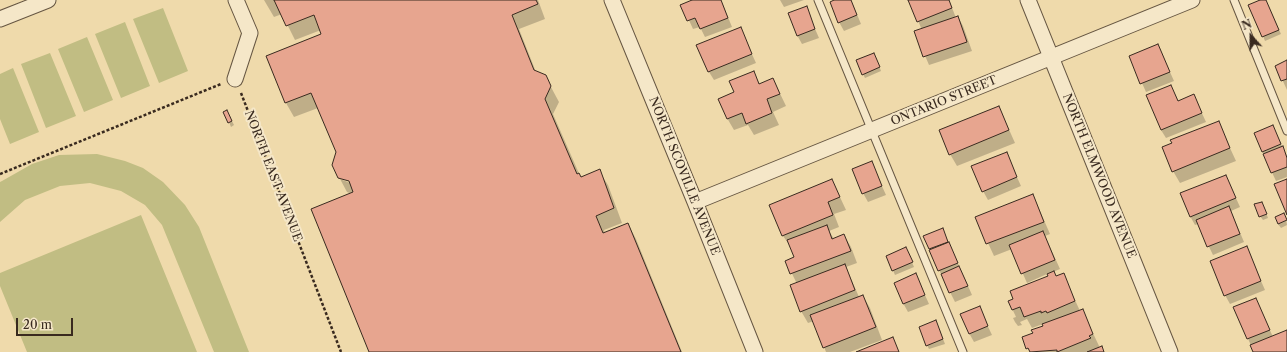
<!DOCTYPE html>
<style>
body{margin:0}
#map{position:relative;width:1287px;height:352px;overflow:hidden;background:#efdaab;font-family:"Libre Caslon Text",serif}
canvas{display:block}
.north{position:absolute;left:1231px;top:16px;width:40px;height:40px;-webkit-text-stroke:3px #f5e7c8;paint-order:stroke;rotate:339deg;font-size:11px;font-weight:700;line-height:16px;text-align:center;color:#392a1f}
.north::after{content:'';display:block;margin:auto;width:14px;height:18px;background:#392a1f;clip-path:polygon(50% 0,100% 100%,50% 72%,0 100%)}
.scale{position:absolute;left:16px;top:318px;width:57px;height:18px;box-sizing:border-box;border:2px solid #392a1f;border-top:0;padding-left:5px;font-size:12px;line-height:14px;white-space:nowrap;color:#392a1f;-webkit-text-stroke:3px #f5e7c8;paint-order:stroke}
</style>
<div id="map">
<canvas width="1287" height="352"></canvas>
<div class="north">N</div>
<div class="scale">20 m</div>
</div>
<script>
const c = document.querySelector('canvas').getContext('2d');
c.lineJoin = 'round';
function fill(path, color) { c.fillStyle = color; c.fill(path, 'evenodd'); }
const poly = rows => new Path2D(rows.map(r => 'M' + r).join(''));
function trace(path, color, width, dash) { c.strokeStyle = color; c.lineWidth = width; c.lineCap = dash ? 'butt' : 'round'; c.setLineDash(dash || []); c.stroke(path); }
function write(font, color, halo, rows, align = 'center') {
  c.font = font + ' "Libre Caslon Text",serif'; c.lineWidth = 4; c.setLineDash([]); c.textBaseline = 'middle'; c.strokeStyle = halo; c.fillStyle = color; for (const [text, x, y, turn = 0] of rows) {
    c.save(); c.translate(x, y); c.rotate((+turn || 0) * Math.PI / 180); c.textAlign = isNaN(turn) ? turn : align; if (halo) c.strokeText(text, 0, 0); c.fillText(text, 0, 0); c.restore();
  }
}
fill(poly([
 [163,8,188,71,159,83,133,19],
 [125,22,150,86,121,98,95,34],
 [87,37,113,100,84,112,58,49],
 [50,53,76,116,46,128,21,64],
 [13,68,39,132,10,144,0,119,0,74],
 [97,154,125,161,143,168,163,182,185,205,199,227,249,352,214,352,162,225,145,205,121,191,90,183,60,186,25,200,0,222,0,182,2,181,32,164,59,155],
 [141,215,197,352,27,352,0,286,0,273]
]), '#c1bd83');
fill(poly([
 [264,0,538,0,545,19,519,29,536,72,545,76,559,102,553,114,581,178,599,171,608,185,622,223,604,230,605,233,628,224,636,239,682,352,370,352,352,194,347,192,339,177,337,152,318,108,294,117,286,103,323,34,321,30,295,40,282,14,274,17],
 [340,177,354,182,353,184,340,179],
 [695,0,721,0,732,27,705,37,700,27,693,29,682,5],
 [780,0,804,0,784,7],
 [836,0,851,0,861,24,844,31,839,22],
 [909,0,949,0,956,18,958,17,963,26,972,51,929,65,915,32,922,30],
 [1262,0,1266,0,1267,3,1281,34,1265,41,1263,36],
 [806,8,819,38,802,44,797,35],
 [740,28,756,63,714,80,709,72],
 [1158,45,1174,81,1146,92,1130,56],
 [876,58,881,71,865,78,863,74],
 [1287,62,1287,90,1276,66],
 [753,72,760,84,773,79,786,106,773,112,779,125,754,135,748,125,734,130,727,118,735,93],
 [1171,86,1179,102,1194,96,1206,122,1166,138,1161,130],
 [999,107,1015,143,957,166,950,154],
 [229,115,234,125,231,127,229,122],
 [1218,122,1236,161,1180,183,1173,171],
 [1275,131,1287,156,1287,177,1276,181,1262,151],
 [1006,153,1021,186,988,200,983,191],
 [871,162,886,195,868,202,863,193],
 [1226,176,1240,207,1231,211,1244,242,1213,255,1198,224,1195,225,1190,216],
 [832,180,846,210,834,214,839,227,829,231,834,239,844,235,851,247,857,263,846,267,859,297,863,296,870,308,882,340,850,352,826,352,814,321,808,323,801,311,797,284,786,261,795,258,791,247,783,236],
 [1033,195,1050,234,1045,236,1060,269,1053,272,1056,277,1063,274,1080,311,1082,310,1100,348,1104,352,1030,352,1023,338,1044,327,1043,324,1032,328,1027,319,1020,322,1022,325,1018,326,1015,322,1013,318,1016,317,1009,302,1049,277,1047,274,1027,283,1012,249,994,256,976,217],
 [1264,207,1268,218,1263,220,1260,216],
 [1286,219,1287,225,1281,228,1278,224],
 [945,234,972,295,955,302,939,270,925,236],
 [1246,247,1265,290,1230,304,1225,295],
 [908,253,914,267,895,275,887,257],
 [916,275,929,304,908,312,903,303],
 [1256,299,1273,337,1287,331,1287,352,1254,352,1234,308],
 [979,308,992,335,974,342,969,333],
 [938,326,945,344,929,349,927,345]
]), '#0003');
const building = poly([
 [274,0,536,0,538,4,512,15,534,70,546,75,551,86,545,99,577,174,579,173,581,177,600,169,614,208,596,216,603,233,628,223,681,352,369,352,311,209,353,192,349,181,338,178,332,165,336,152,311,93,285,103,266,56,321,34,314,15,286,26,274,0],
 [692,0,721,0,728,18,700,29,695,18,687,21,680,5,692,0],
 [834,0,851,0,857,15,838,23,830,2,834,0],
 [908,0,949,0,952,8,917,22,908,0],
 [1260,0,1266,0,1279,30,1262,37,1248,5,1260,0],
 [807,6,815,29,797,36,788,13,807,6],
 [958,16,967,42,923,57,914,31,958,16],
 [741,27,752,54,708,72,696,45,741,27],
 [1158,44,1170,72,1140,84,1129,56,1158,44],
 [874,53,880,67,862,75,856,60,874,53],
 [1287,60,1287,79,1281,81,1275,66,1287,60],
 [754,71,759,84,773,78,780,94,767,99,772,113,746,124,742,113,727,119,718,99,734,92,729,81,754,71],
 [1171,85,1178,101,1194,94,1202,113,1161,130,1146,95,1171,85],
 [999,106,1009,130,949,155,939,130,999,106],
 [227,110,232,121,228,123,223,112,227,110],
 [1219,121,1230,148,1172,172,1162,147,1172,143,1170,140,1219,121],
 [1273,125,1281,144,1262,152,1254,133,1273,125],
 [1283,146,1287,158,1287,167,1271,173,1263,154,1283,146],
 [1007,152,1017,177,982,192,971,166,1007,152],
 [872,161,882,186,862,194,852,169,872,161],
 [1226,175,1236,198,1190,217,1180,193,1226,175],
 [832,179,840,197,828,202,833,215,782,236,769,205,832,179],
 [1287,179,1287,215,1274,184,1287,179],
 [1033,194,1044,222,986,244,975,217,1033,194],
 [1262,202,1267,214,1259,217,1254,204,1262,202],
 [1229,206,1240,234,1207,247,1196,220,1229,206],
 [1284,213,1287,220,1278,224,1275,217,1284,213],
 [827,225,832,239,844,234,851,251,790,274,785,261,794,257,787,240,827,225],
 [943,228,948,242,929,249,923,236,943,228],
 [1043,231,1055,260,1021,274,1009,245,1043,231],
 [949,242,958,263,938,271,929,250,949,242],
 [1247,246,1261,281,1224,296,1210,261,1247,246],
 [906,247,913,262,892,271,886,256,906,247],
 [845,264,855,290,800,312,790,285,845,264],
 [959,266,968,286,949,293,941,274,959,266],
 [1054,271,1056,276,1064,273,1075,301,1047,313,1046,311,1041,313,1041,311,1024,317,1020,307,1012,310,1008,301,1013,299,1010,291,1048,276,1047,274,1054,271],
 [916,273,925,295,903,304,894,283,916,273],
 [863,295,876,327,823,348,810,315,863,295],
 [1256,298,1270,330,1247,339,1233,307,1256,298],
 [980,306,988,326,969,334,960,314,980,306],
 [1083,309,1093,334,1089,336,1091,338,1057,352,1057,350,1030,352,1028,348,1026,349,1022,337,1033,333,1031,330,1043,326,1042,324,1083,309],
 [936,320,943,339,926,346,919,327,936,320],
 [1287,330,1287,352,1253,352,1250,345,1287,330],
 [893,337,899,352,856,352,893,337],
 [1102,346,1104,352,1087,352,1102,346]
]);
fill(building, '#e7a58f');
trace(building, '#392a1f', 1);
const service = poly([
 [818,0,963,352],
 [1234,0,1287,131]
]);
const minor = poly([
 [612,0,695,202,755,352],
 [1028,0,1170,352],
 [0,19,48,0],
 [235,79,250,33,236,0],
 [695,202,1192,0]
]);
trace(service, '#665642', 9);
trace(minor, '#665642', 17);
trace(poly([
 [241,93,341,352],
 [0,174,221,84]
]), '#392a1f', 2.5, [3, 2]);
trace(service, '#f5e7c8', 7);
trace(minor, '#f5e7c8', 15);
write('12px', '#392a1f', '#f5e7c8', [
 ["ONTARIO STREET",944,101,-22],
 ["NORTH EAST AVENUE",273,176,69],
 ["NORTH SCOVILLE AVENUE",684,176,68],
 ["NORTH ELMWOOD AVENUE",1099,176,68]
]);
</script>
